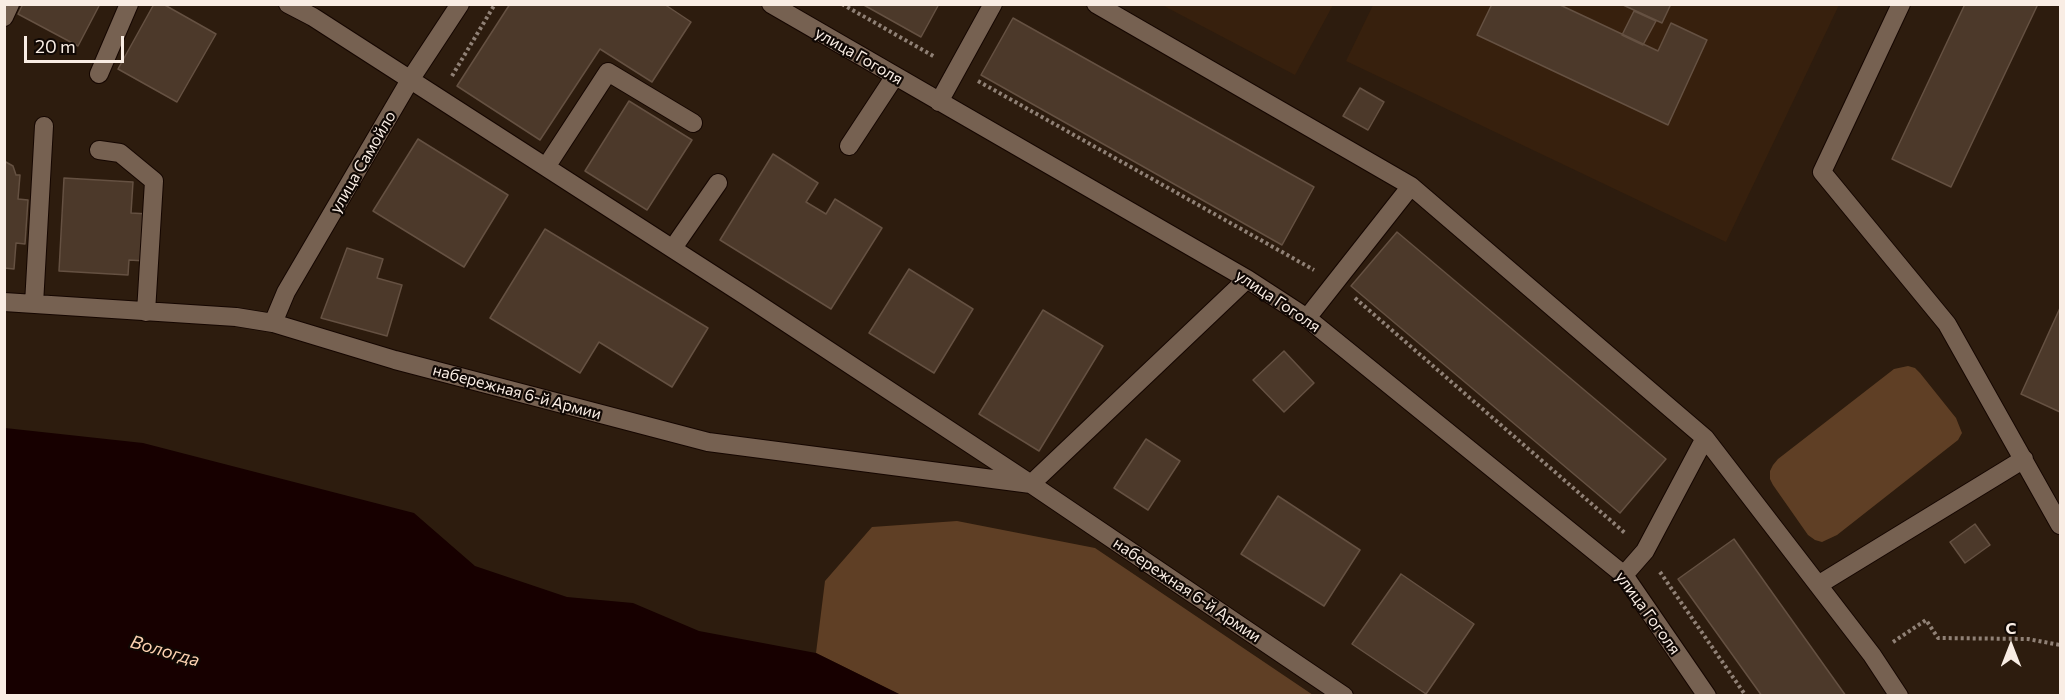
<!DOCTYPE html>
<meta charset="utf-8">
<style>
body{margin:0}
#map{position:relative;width:2065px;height:700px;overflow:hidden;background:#2d1c0e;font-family:Commissioner,sans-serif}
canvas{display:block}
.frame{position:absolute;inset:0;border:6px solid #f9ede4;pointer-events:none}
.north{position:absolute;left:1981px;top:616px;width:60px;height:60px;-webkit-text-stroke:4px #100804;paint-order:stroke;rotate:0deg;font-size:16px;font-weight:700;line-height:24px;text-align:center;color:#f9ede4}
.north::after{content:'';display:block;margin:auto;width:21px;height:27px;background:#f9ede4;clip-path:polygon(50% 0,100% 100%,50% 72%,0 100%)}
.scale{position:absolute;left:24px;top:36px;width:100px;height:27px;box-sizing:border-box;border:3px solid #f9ede4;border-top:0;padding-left:8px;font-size:18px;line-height:21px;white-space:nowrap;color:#f9ede4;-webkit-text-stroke:4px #100804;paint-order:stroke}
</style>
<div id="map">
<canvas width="2065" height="700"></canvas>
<div class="frame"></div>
<div class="north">С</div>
<div class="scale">20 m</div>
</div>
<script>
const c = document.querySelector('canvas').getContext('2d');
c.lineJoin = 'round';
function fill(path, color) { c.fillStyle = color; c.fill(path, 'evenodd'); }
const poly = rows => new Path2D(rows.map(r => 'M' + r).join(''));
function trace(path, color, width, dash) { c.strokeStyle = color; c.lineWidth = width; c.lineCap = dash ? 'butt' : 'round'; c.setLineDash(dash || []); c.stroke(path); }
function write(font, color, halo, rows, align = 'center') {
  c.font = font + ' Commissioner,sans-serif'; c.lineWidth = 4.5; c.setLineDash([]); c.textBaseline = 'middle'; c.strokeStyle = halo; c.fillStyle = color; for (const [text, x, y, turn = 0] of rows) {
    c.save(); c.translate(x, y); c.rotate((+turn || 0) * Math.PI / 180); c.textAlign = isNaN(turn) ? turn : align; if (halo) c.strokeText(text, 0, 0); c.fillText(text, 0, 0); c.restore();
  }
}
fill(poly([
 [1162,5,1333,4,1333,5,1295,75],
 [1373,5,1839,5,1726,242,1346,61]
]), '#37200d');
fill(poly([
 [1908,366,1915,368,1920,373,1956,418,1962,433,1958,440,1837,535,1822,542,1815,540,1808,535,1773,485,1770,479,1770,471,1773,465,1778,459,1894,369],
 [957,521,1095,548,1313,695,901,695,816,653,825,581,872,527]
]), '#5f3f25');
fill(poly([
 [5,428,143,443,414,513,475,566,567,597,633,603,699,631,816,653,901,695,5,695]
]), '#170000');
const building = poly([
 [23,4,100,4,78,46,18,14,23,4],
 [154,4,163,4,216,34,177,102,118,69,154,4],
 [510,4,664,4,691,22,652,82,600,49,540,140,457,86,510,4],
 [862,4,939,4,921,37,862,4],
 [1492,4,1558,4,1658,51,1671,23,1707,40,1668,125,1477,35,1492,4],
 [1621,4,1671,4,1662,23,1621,4],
 [1965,4,2038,4,1951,187,1892,159,1965,4],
 [1634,11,1656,21,1643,45,1622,35,1634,11],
 [1013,18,1314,187,1282,245,981,75,1013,18],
 [1360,88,1384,102,1368,130,1343,116,1360,88],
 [629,101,692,140,647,210,585,171,629,101],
 [418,139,508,195,464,267,373,211,418,139],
 [773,154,818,183,806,202,826,214,835,199,882,228,831,309,720,240,773,154],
 [4,161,13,166,16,175,20,175,18,199,28,200,25,244,16,243,14,269,4,268,4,161],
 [64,178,133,182,131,213,149,214,146,261,129,260,128,275,59,271,64,178],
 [545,229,708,328,672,387,599,342,580,373,490,318,545,229],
 [1397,232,1666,459,1620,513,1351,286,1397,232],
 [347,248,383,259,377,278,402,285,387,336,321,318,347,248],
 [909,269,973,309,934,373,869,333,909,269],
 [2060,308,2060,412,2021,394,2060,308],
 [1043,310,1103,346,1039,451,979,414,1043,310],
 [1284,351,1314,383,1284,412,1253,380,1284,351],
 [1146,439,1180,461,1148,510,1114,488,1146,439],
 [1278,496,1360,550,1324,606,1241,554,1278,496],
 [1975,524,1990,545,1965,563,1950,542,1975,524],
 [1734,539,1846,696,1762,696,1678,579,1734,539],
 [1401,574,1474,624,1426,694,1352,644,1401,574]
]);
fill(building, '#4c392a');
trace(building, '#655142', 1.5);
const minor = poly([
 [288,4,313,17,746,296,1031,484,1344,696],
 [771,4,1247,279,1307,318,1624,575,1707,696],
 [1096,4,1411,186,1705,438,1872,655,1899,696],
 [1901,4,1822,172,1947,324,2060,525],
 [4,17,10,4],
 [99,74,129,4],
 [939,102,993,4],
 [849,146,895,76],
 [99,150,120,153,154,181,146,312],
 [546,167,608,72,693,123],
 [673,248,718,183],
 [4,302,236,317,273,323,395,360,708,442,1031,484,1247,279],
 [34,304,44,126],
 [1307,318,1411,186],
 [273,323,286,292,410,80,460,4],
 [1624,575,1645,551,1705,438],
 [1818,585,2024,459]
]);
trace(minor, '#150600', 20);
trace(poly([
 [842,4,935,57],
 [452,76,495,4],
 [978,81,1314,270],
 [1355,298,1625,533],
 [1660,572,1746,696],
 [1893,642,1926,620,1938,638,2028,639,2060,645]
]), '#908176', 4, [3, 3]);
trace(minor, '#766151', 18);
write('16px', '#f9ede4', '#100804', [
 ["улица Гоголя",859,56,30],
 ["улица Самойло",363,162,-60],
 ["улица Гоголя",1278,301,34],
 ["набережная 6-й Армии",517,392,15],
 ["набережная 6-й Армии",1187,590,34],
 ["улица Гоголя",1648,613,54]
]);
write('italic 18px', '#fed3b2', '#100804', [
 ["Вологда",165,651,16]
]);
</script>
